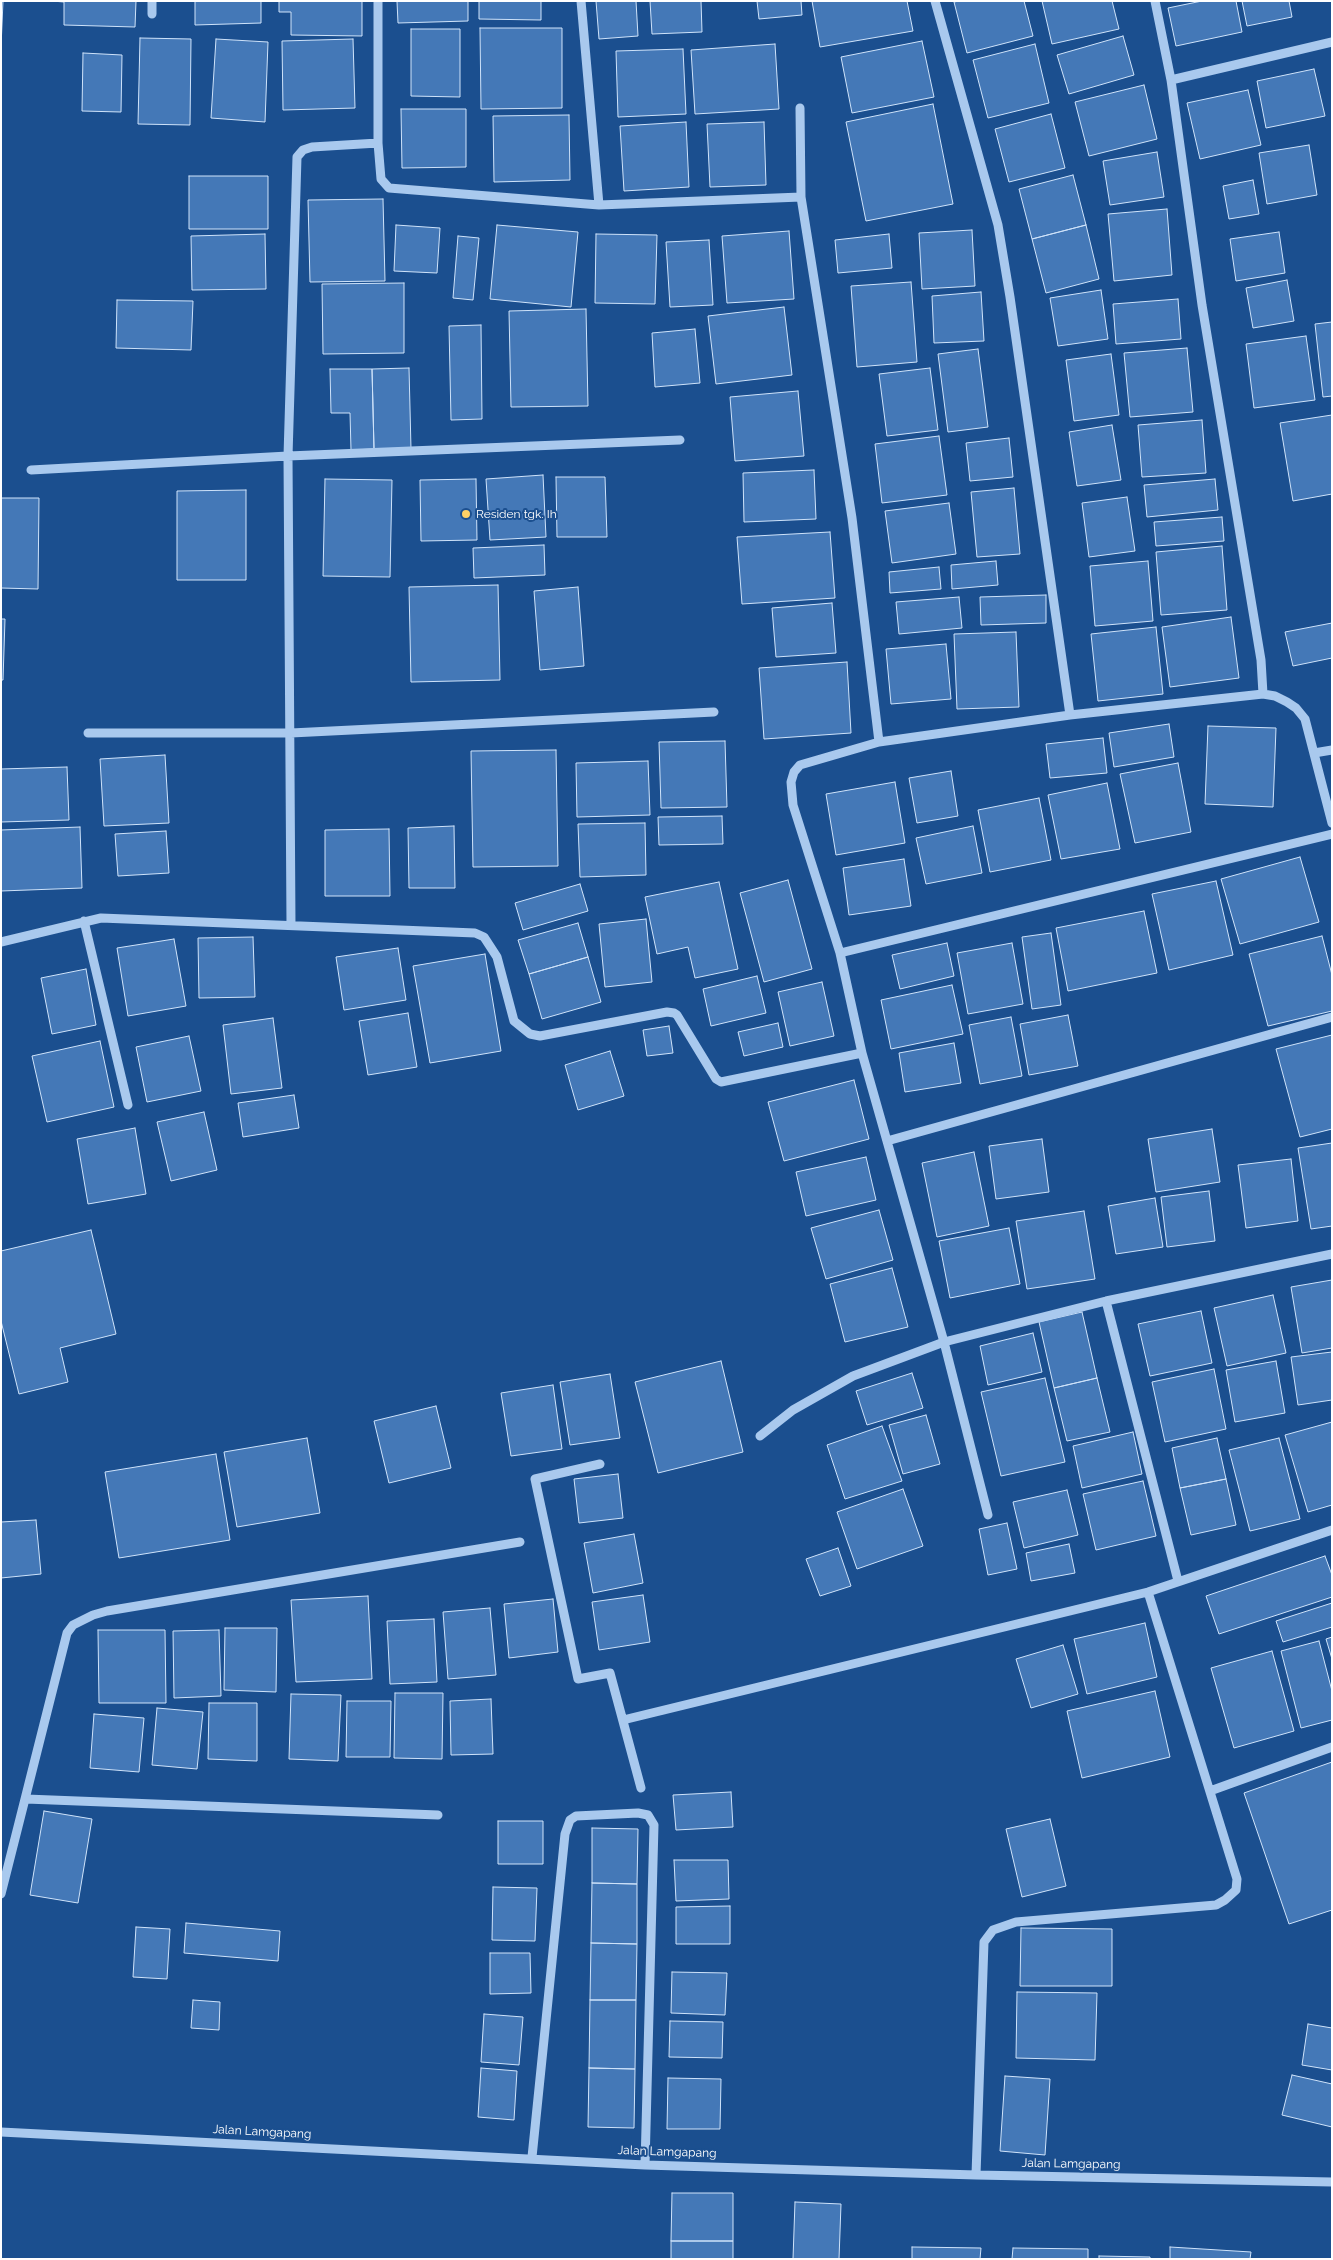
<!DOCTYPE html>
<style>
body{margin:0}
#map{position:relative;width:1333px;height:2260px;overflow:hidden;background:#1b4f8f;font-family:Raleway,sans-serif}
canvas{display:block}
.frame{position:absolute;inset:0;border:2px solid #fff;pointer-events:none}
</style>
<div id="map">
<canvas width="1333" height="2260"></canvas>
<div class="frame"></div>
</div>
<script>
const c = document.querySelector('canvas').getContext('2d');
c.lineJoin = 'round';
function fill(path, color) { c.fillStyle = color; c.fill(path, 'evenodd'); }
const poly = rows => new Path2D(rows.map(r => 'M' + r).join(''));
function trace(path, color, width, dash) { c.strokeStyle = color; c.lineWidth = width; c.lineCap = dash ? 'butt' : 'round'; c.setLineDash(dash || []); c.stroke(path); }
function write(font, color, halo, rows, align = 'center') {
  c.font = font + ' Raleway,sans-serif'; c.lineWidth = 4; c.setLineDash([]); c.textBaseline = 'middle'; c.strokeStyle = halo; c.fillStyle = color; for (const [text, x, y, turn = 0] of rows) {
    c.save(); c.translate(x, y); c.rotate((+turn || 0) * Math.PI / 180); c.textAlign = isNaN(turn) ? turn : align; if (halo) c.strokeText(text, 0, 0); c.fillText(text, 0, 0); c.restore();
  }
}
const building = poly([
 [1,1,3,1,1,47,1,1],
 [52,1,136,1,135,27,64,25,64,2,52,1],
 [195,1,261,1,261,23,195,25,195,1],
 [279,1,362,1,362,36,291,35,291,12,279,12,279,1],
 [397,1,468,1,468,21,398,23,397,1],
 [479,1,541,1,541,20,479,19,479,1],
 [596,1,636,1,638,36,599,39,596,1],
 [650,1,701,1,702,32,652,34,650,1],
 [757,1,801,1,802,15,759,19,757,1],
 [812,1,907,1,913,31,820,47,812,1],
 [959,1,1024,1,1033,36,967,53,954,2,959,1],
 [1042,1,1112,1,1119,29,1052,44,1042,1],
 [1202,1,1236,1,1242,32,1176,46,1168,8,1202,1],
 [1242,1,1289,1,1292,17,1247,26,1242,1],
 [480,28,562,28,562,108,481,109,480,28],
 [411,29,460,29,460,97,411,96,411,29],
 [1123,36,1134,75,1069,94,1057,55,1123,36],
 [140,38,191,39,190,125,138,124,140,38],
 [216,39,268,42,265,122,211,118,216,39],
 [353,39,355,108,283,110,282,41,353,39],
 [922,41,934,97,852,113,841,57,922,41],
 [775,44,779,109,695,114,691,50,775,44],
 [1035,44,1049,103,988,118,973,60,1035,44],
 [683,49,686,114,618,117,616,51,683,49],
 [83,53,122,55,121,112,82,111,83,53],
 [1314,69,1325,116,1266,128,1257,81,1314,69],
 [1144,85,1157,139,1089,156,1075,102,1144,85],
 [1248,90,1261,145,1200,159,1187,103,1248,90],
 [933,104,953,204,866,221,846,122,933,104],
 [401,109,466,109,466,167,402,168,401,109],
 [1051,114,1065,168,1009,182,995,129,1051,114],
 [569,115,570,180,494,182,493,116,569,115],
 [686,122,689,187,624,191,620,126,686,122],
 [764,122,766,185,710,187,707,124,764,122],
 [1309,145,1317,195,1267,204,1259,153,1309,145],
 [1157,152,1164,197,1110,205,1103,161,1157,152],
 [1073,175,1086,225,1032,239,1019,189,1073,175],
 [189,176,268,176,268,229,189,229,189,176],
 [1253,180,1259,214,1229,219,1223,186,1253,180],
 [383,199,385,281,310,282,308,200,383,199],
 [1167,209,1172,275,1114,281,1108,214,1167,209],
 [396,225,440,228,437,273,394,271,396,225],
 [497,225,578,232,571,307,490,299,497,225],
 [1086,225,1099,279,1046,293,1032,239,1086,225],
 [972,230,975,286,922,289,919,233,972,230],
 [789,231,794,299,727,303,722,236,789,231],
 [1279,232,1285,273,1236,281,1230,239,1279,232],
 [265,234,266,289,192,290,191,236,265,234],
 [596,234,657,235,655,304,595,303,596,234],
 [889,234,892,268,838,273,835,240,889,234],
 [458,236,479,238,473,300,453,298,458,236],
 [709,240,713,305,670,307,666,242,709,240],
 [1287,280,1294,321,1253,328,1246,288,1287,280],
 [911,282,917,362,857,367,851,286,911,282],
 [404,283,404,353,323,354,322,284,404,283],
 [1101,290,1108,339,1058,346,1050,298,1101,290],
 [981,292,984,341,934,343,932,296,981,292],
 [1178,299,1181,339,1116,344,1113,304,1178,299],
 [117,300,193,301,191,350,116,348,117,300],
 [784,307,792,375,716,384,708,316,784,307],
 [586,309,588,406,511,407,509,311,586,309],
 [1332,322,1332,396,1323,397,1315,324,1332,322],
 [481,325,482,419,451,420,449,326,481,325],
 [695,329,700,383,655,387,652,333,695,329],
 [1306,336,1315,400,1254,408,1246,344,1306,336],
 [1187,348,1193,412,1130,417,1124,353,1187,348],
 [978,349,988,427,948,432,938,354,978,349],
 [1111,354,1119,415,1074,421,1066,360,1111,354],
 [409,368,411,449,374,449,372,369,409,368],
 [930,368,938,430,887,436,879,374,930,368],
 [330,369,372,369,374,449,351,450,350,413,331,413,330,369],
 [798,391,804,456,735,461,730,397,798,391],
 [1332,415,1332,494,1293,501,1280,423,1332,415],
 [1202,420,1206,473,1142,477,1138,425,1202,420],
 [1112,425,1121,480,1077,486,1069,432,1112,425],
 [939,436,947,495,882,503,875,444,939,436],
 [1009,438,1013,477,970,481,966,443,1009,438],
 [814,470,816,519,744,522,743,473,814,470],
 [543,475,546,537,490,540,486,479,543,475],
 [556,477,605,477,607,537,557,537,556,477],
 [325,479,392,480,390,577,323,576,325,479],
 [476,479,477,540,421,541,420,480,476,479],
 [1215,479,1218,510,1147,517,1144,485,1215,479],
 [1014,488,1020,554,977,557,971,492,1014,488],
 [246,490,246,580,177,580,177,491,246,490],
 [1127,497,1135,551,1089,557,1082,503,1127,497],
 [1,498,39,498,38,589,1,588,1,498],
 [949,503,956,554,892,563,885,511,949,503],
 [1222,517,1224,541,1156,546,1154,522,1222,517],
 [830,532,835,598,742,604,737,537,830,532],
 [544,545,545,575,474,578,473,548,544,545],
 [1222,546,1227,610,1161,615,1156,552,1222,546],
 [996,561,998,585,952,589,951,565,996,561],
 [1148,561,1153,621,1095,626,1090,566,1148,561],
 [939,567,941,589,890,593,889,572,939,567],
 [498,585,500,680,411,682,409,587,498,585],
 [578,587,584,666,540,670,534,591,578,587],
 [1046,595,1046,623,981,625,980,597,1046,595],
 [959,597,962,628,899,634,896,602,959,597],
 [832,603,836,653,776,657,772,608,832,603],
 [1231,617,1239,678,1170,687,1162,627,1231,617],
 [1,619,5,619,3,680,1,680,1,619],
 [1332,623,1332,658,1293,666,1285,632,1332,623],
 [1156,627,1163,694,1098,701,1091,634,1156,627],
 [1016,632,1019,707,957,709,954,634,1016,632],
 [946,644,951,699,891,704,886,649,946,644],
 [847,662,851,733,764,739,759,668,847,662],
 [1169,724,1174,757,1114,767,1109,733,1169,724],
 [1208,726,1276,728,1273,807,1205,804,1208,726],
 [1103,738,1107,773,1050,778,1046,744,1103,738],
 [725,741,727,807,661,808,659,742,725,741],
 [556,750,558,866,473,867,471,751,556,750],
 [165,755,169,823,104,826,100,759,165,755],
 [648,761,650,815,577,817,576,763,648,761],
 [1178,763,1191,832,1135,843,1120,774,1178,763],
 [67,767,69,820,1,822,1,769,67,767],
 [951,771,958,816,917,823,909,778,951,771],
 [895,782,905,843,836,855,826,794,895,782],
 [1107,783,1120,849,1061,859,1048,795,1107,783],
 [1039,798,1051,860,990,872,978,810,1039,798],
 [722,816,723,844,659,845,658,817,722,816],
 [645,823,646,875,580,877,578,824,645,823],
 [454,826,455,888,409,888,408,828,454,826],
 [973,826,982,873,926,884,916,838,973,826],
 [80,827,82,888,1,891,1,830,80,827],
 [389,829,390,896,325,896,325,830,389,829],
 [166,831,169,873,118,876,115,834,166,831],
 [1300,857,1319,922,1240,944,1221,879,1300,857],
 [904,859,911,906,849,915,843,868,904,859],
 [788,880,812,969,764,982,740,893,788,880],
 [1216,881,1233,955,1169,970,1152,894,1216,881],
 [719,882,738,969,695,978,688,947,657,954,645,897,719,882],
 [580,884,588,911,523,930,515,903,580,884],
 [1144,911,1157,973,1068,991,1056,928,1144,911],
 [646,919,652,982,605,987,599,924,646,919],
 [578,923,588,957,529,974,518,940,578,923],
 [1051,933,1061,1005,1032,1009,1022,937,1051,933],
 [1322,936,1332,975,1332,1011,1268,1026,1249,954,1322,936],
 [253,937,255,997,199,998,198,938,253,937],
 [174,939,186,1006,128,1016,117,948,174,939],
 [947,943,954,976,900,989,892,955,947,943],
 [1012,943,1023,1004,968,1014,957,953,1012,943],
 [398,948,406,1000,344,1010,336,957,398,948],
 [485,954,501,1051,430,1063,413,966,485,954],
 [588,957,601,1002,542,1019,529,974,588,957],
 [86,969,96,1025,52,1034,41,978,86,969],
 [757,976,766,1013,711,1026,703,989,757,976],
 [822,982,834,1036,790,1046,778,992,822,982],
 [952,985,963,1034,891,1049,881,1000,952,985],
 [408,1013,417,1067,368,1075,359,1021,408,1013],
 [1068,1015,1078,1066,1029,1075,1020,1024,1068,1015],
 [1011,1017,1022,1076,980,1084,969,1025,1011,1017],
 [273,1018,282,1088,231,1094,223,1025,273,1018],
 [778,1023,783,1047,744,1056,738,1032,778,1023],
 [669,1026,673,1053,647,1056,643,1030,669,1026],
 [1332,1035,1332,1129,1300,1137,1276,1049,1332,1035],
 [189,1036,201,1091,147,1102,136,1047,189,1036],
 [100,1041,114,1107,47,1122,32,1056,100,1041],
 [954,1043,961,1083,905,1092,899,1053,954,1043],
 [610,1051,624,1096,578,1110,565,1065,610,1051],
 [854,1080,869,1139,784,1161,768,1102,854,1080],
 [294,1095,299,1128,243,1137,238,1103,294,1095],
 [204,1112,217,1170,171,1181,157,1122,204,1112],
 [135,1128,146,1194,88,1204,77,1139,135,1128],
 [1212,1129,1220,1182,1156,1192,1148,1139,1212,1129],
 [1042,1139,1049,1192,996,1199,989,1146,1042,1139],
 [1332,1143,1332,1226,1311,1229,1298,1148,1332,1143],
 [974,1152,989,1226,937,1237,922,1163,974,1152],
 [866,1157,876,1200,806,1216,796,1172,866,1157],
 [1291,1159,1298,1221,1246,1228,1238,1165,1291,1159],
 [1209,1191,1215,1241,1167,1247,1161,1197,1209,1191],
 [1155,1198,1163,1247,1116,1254,1108,1206,1155,1198],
 [879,1210,893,1260,826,1279,811,1228,879,1210],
 [1084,1211,1095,1279,1027,1289,1016,1221,1084,1211],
 [1009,1228,1020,1284,950,1298,939,1241,1009,1228],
 [91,1230,116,1334,60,1348,68,1382,19,1394,1,1321,1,1251,91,1230],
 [892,1268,908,1327,845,1342,830,1284,892,1268],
 [1332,1280,1332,1348,1302,1353,1291,1287,1332,1280],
 [1273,1295,1286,1353,1227,1366,1214,1308,1273,1295],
 [1201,1311,1212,1363,1150,1376,1138,1324,1201,1311],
 [1082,1312,1097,1378,1054,1388,1039,1322,1082,1312],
 [1033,1333,1042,1372,988,1385,980,1346,1033,1333],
 [1332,1352,1332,1400,1298,1405,1291,1357,1332,1352],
 [721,1361,743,1452,658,1473,635,1382,721,1361],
 [1276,1361,1285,1413,1235,1422,1226,1370,1276,1361],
 [1214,1369,1226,1429,1165,1442,1152,1382,1214,1369],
 [912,1373,923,1408,867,1425,856,1391,912,1373],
 [610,1374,620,1438,570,1445,560,1382,610,1374],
 [1045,1378,1065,1462,1001,1476,981,1392,1045,1378],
 [1097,1378,1110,1432,1067,1441,1054,1388,1097,1378],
 [553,1385,562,1449,511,1456,501,1393,553,1385],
 [436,1406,451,1468,389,1483,374,1421,436,1406],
 [926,1415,940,1464,903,1474,889,1425,926,1415],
 [1332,1422,1332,1505,1308,1512,1285,1435,1332,1422],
 [882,1426,902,1481,845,1499,827,1445,882,1426],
 [1133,1432,1142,1474,1082,1488,1073,1446,1133,1432],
 [307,1438,320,1513,237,1527,224,1452,307,1438],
 [1217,1438,1226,1479,1180,1488,1172,1448,1217,1438],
 [1279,1438,1300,1519,1250,1531,1229,1450,1279,1438],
 [216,1454,230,1540,119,1558,105,1472,216,1454],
 [618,1474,623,1518,579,1523,574,1479,618,1474],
 [1226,1479,1236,1525,1191,1535,1180,1488,1226,1479],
 [1143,1481,1156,1536,1096,1550,1083,1494,1143,1481],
 [903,1489,923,1546,857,1569,837,1512,903,1489],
 [1067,1490,1078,1535,1024,1548,1013,1502,1067,1490],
 [36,1520,41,1574,1,1578,1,1522,36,1520],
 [1007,1523,1017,1569,988,1575,979,1529,1007,1523],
 [634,1534,643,1583,593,1593,584,1543,634,1534],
 [1069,1544,1075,1573,1031,1581,1026,1553,1069,1544],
 [838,1548,851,1586,820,1596,806,1559,838,1548],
 [1325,1556,1332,1575,1332,1597,1219,1634,1206,1596,1325,1556],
 [643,1595,650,1642,599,1650,592,1602,643,1595],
 [368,1596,372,1679,296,1682,291,1600,368,1596],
 [553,1599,558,1652,509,1658,504,1604,553,1599],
 [1332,1603,1332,1627,1283,1642,1276,1621,1332,1603],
 [490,1608,496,1675,448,1679,443,1612,490,1608],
 [434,1619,437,1682,390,1684,387,1621,434,1619],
 [1145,1623,1157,1677,1087,1694,1074,1639,1145,1623],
 [225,1628,277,1628,276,1692,224,1690,225,1628],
 [98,1630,165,1630,166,1703,99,1703,98,1630],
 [219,1630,221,1696,174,1698,173,1631,219,1630],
 [1332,1637,1332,1659,1326,1639,1332,1637],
 [1319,1641,1332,1691,1332,1720,1301,1728,1281,1651,1319,1641],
 [1063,1645,1078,1694,1031,1708,1016,1659,1063,1645],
 [1272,1651,1294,1731,1234,1748,1211,1668,1272,1651],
 [1155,1691,1170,1757,1082,1778,1067,1711,1155,1691],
 [395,1693,443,1693,442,1759,394,1758,395,1693],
 [291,1694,341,1695,338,1761,289,1759,291,1694],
 [491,1699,493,1754,451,1755,450,1701,491,1699],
 [347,1701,391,1701,390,1757,346,1757,347,1701],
 [209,1703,257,1703,257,1761,208,1759,209,1703],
 [157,1708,203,1712,197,1769,152,1765,157,1708],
 [94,1714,144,1718,139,1772,90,1768,94,1714],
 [1332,1762,1332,1910,1289,1924,1244,1793,1332,1762],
 [731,1792,733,1827,676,1830,673,1795,731,1792],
 [44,1811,92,1819,78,1903,30,1895,44,1811],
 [1050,1819,1066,1886,1022,1897,1006,1829,1050,1819],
 [498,1821,543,1821,543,1864,498,1864,498,1821],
 [592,1828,638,1829,637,1884,592,1883,592,1828],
 [674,1860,728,1860,729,1899,676,1901,674,1860],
 [592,1883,637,1884,637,1944,591,1943,592,1883],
 [493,1887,537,1888,535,1941,492,1940,493,1887],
 [730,1906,730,1944,676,1944,676,1907,730,1906],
 [186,1923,280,1931,278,1961,184,1953,186,1923],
 [136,1927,170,1929,167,1979,133,1977,136,1927],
 [1021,1928,1112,1929,1112,1986,1020,1986,1021,1928],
 [591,1943,637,1944,636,2000,590,2000,591,1943],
 [490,1953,530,1953,531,1993,490,1994,490,1953],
 [672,1972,727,1973,725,2015,671,2013,672,1972],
 [1017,1992,1097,1993,1095,2060,1016,2058,1017,1992],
 [193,2000,220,2002,219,2030,191,2028,193,2000],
 [590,2000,636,2000,635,2069,589,2068,590,2000],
 [484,2014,523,2017,519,2065,481,2062,484,2014],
 [670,2021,723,2022,722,2058,669,2057,670,2021],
 [1308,2024,1332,2028,1332,2070,1302,2065,1308,2024],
 [481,2068,517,2071,514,2120,478,2117,481,2068],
 [589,2068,635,2069,634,2128,588,2127,589,2068],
 [1292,2075,1332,2084,1332,2127,1282,2115,1292,2075],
 [1005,2076,1050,2079,1045,2155,1000,2151,1005,2076],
 [668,2078,721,2079,720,2129,667,2129,668,2078],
 [672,2193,733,2193,733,2241,671,2241,672,2193],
 [795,2202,841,2204,839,2259,793,2259,795,2202],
 [671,2241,733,2241,733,2259,671,2259,671,2241],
 [912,2247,981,2248,980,2259,912,2259,912,2247],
 [1170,2247,1251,2252,1250,2259,1170,2259,1170,2247],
 [1013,2248,1088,2249,1088,2259,1012,2259,1013,2248],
 [1099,2256,1150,2257,1150,2259,1099,2259,1099,2256]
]);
fill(building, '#4478b7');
trace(building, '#cfe3fa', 1);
trace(poly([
 [152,1,152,14],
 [378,1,378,143,381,179,389,188,599,205,801,197,852,518,879,742],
 [581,1,599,205],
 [935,1,998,225,1010,297,1070,715],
 [1171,80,1332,42],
 [800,108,801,197],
 [31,470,288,456,680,440],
 [1263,694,1275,696,1287,702,1296,708,1305,719,1332,823],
 [88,733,291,733,714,712],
 [1314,753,1332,750],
 [84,921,128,1105],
 [291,925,288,456,297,157,303,150,312,147,378,143],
 [1,942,101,918,475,933,484,937,497,957,514,1021,530,1034,540,1036,667,1012,674,1013,677,1015,716,1079,721,1082,862,1053],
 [840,953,1332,834],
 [887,1141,1332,1017],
 [1106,1301,1178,1581],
 [760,1436,793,1410,853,1376,944,1342,1106,1301,1332,1254],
 [600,1464,535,1479,578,1679,610,1673,641,1788],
 [988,1515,944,1342,862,1053,840,953,793,805,791,782,794,772,800,765,879,742,1070,715,1263,694,1261,660,1202,305,1171,80,1155,1],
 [623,1720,1148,1592,1332,1530],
 [1210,1791,1332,1747],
 [26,1799,438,1815],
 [1,1894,67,1633,73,1625,93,1615,107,1611,520,1542],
 [1,2132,645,2165,976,2175,1332,2182],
 [532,2157,565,1834,570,1820,576,1816,638,1813,648,1815,654,1825,645,2165],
 [976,2175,984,1942,993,1930,1016,1922,1216,1905,1225,1900,1236,1890,1237,1879,1148,1592]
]), '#a9c9ee', 9);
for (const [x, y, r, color] of [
 [466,514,5,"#ffd166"]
]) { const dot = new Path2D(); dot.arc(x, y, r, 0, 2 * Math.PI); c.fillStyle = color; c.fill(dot); trace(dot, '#1b4f8f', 2); }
write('12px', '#fff', '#1b4f8f', [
 ["Residen tgk. Ih",476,514]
], 'left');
write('12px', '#fff', '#1b4f8f', [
 ["Jalan Lamgapang",262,2132,3],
 ["Jalan Lamgapang",667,2152,2],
 ["Jalan Lamgapang",1071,2164,1]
]);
</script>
